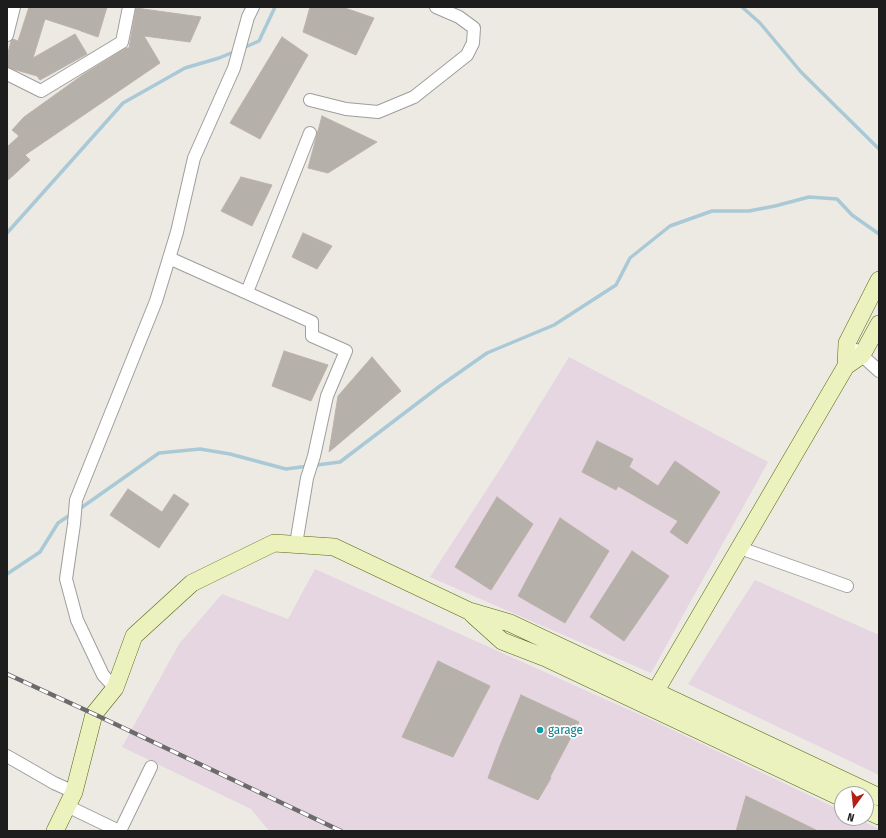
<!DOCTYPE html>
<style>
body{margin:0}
#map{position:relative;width:886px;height:838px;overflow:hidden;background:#edeae4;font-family:"Fira Sans Condensed",sans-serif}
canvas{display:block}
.frame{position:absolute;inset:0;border:8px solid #1d1d1d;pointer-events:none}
.north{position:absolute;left:834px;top:786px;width:40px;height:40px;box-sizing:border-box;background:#fff;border:1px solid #a5a5a5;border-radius:50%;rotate:195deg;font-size:11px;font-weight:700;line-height:16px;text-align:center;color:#1d1d1d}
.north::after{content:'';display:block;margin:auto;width:14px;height:18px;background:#b42016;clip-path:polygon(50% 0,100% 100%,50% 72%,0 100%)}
</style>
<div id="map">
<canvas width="886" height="838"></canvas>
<div class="frame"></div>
<div class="north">N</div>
</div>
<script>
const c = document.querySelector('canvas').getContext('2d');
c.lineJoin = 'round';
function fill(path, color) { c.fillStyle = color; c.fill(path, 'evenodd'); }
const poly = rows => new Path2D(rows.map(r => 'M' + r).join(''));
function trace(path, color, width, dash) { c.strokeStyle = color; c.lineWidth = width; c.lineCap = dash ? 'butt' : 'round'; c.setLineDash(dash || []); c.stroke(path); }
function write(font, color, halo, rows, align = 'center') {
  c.font = font + ' "Fira Sans Condensed",sans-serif'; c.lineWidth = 3.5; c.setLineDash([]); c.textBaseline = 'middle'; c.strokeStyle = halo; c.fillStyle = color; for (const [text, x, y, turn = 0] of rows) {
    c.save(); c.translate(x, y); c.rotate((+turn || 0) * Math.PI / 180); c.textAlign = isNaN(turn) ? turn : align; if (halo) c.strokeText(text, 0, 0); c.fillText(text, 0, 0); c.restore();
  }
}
fill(poly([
 [569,357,768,462,651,673,430,577,504,463],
 [315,569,656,722,842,811,842,818,856,818,879,829,879,831,269,831,251,809,122,747,179,644,222,594,288,619],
 [755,580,879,635,879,775,688,684]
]), '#e5d6e1');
trace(poly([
 [742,7,760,23,801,72,879,149],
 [243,48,259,41,275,7],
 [7,233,123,103,185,68,219,58,236,51],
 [78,510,159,453,200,449,230,454,286,469,340,462,440,386,487,353,554,325,616,285,630,258,670,226,712,211,749,211,775,206,809,197,837,199,852,215,879,234],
 [7,574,40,552,58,523,73,513]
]), '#a9c9d6', 3.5);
const building = poly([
 [29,7,107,7,98,37,81,31,82,31,45,19,33,58,75,34,87,54,40,80,37,76,16,70,7,67,7,57,11,41,13,39,18,41,29,7],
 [310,7,342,7,374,18,356,55,303,32,310,7],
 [136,8,201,17,190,42,144,36,160,63,25,155,30,160,7,181,7,147,19,136,12,130,24,117,84,74,126,48,129,48,136,8],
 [282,37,308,55,260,139,230,123,282,37],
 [322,116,377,142,328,173,308,168,322,116],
 [241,177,272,185,252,226,221,211,241,177],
 [303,233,332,246,317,269,292,257,303,233],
 [284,351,328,365,311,401,272,386,284,351],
 [372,357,401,391,329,452,338,396,372,357],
 [597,441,633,459,629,467,658,486,675,461,720,492,687,544,670,532,678,521,618,486,616,490,582,472,597,441],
 [128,489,162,512,174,494,189,504,159,548,110,515,128,489],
 [497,497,533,524,491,590,455,567,497,497],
 [560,518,609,551,565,623,518,596,560,518],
 [632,551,669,576,624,641,590,617,632,551],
 [438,661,490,686,453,757,402,737,438,661],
 [521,695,579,722,550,777,551,778,538,800,488,778,501,743,521,695],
 [746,796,818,831,736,831,746,796]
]);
fill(building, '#b6b0aa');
trace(building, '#bdb2a8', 1);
const street = poly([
 [7,35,14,7],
 [7,74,41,91,122,42,129,7],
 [310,100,346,109,378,112,414,97,467,55,473,43,474,28,459,17,436,7],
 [169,258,312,322,312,336,346,351,327,396,314,456,307,478,296,544],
 [247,292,310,133],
 [856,350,879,371],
 [740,548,847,586],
 [115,688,103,675,77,620,66,579,74,524,76,500,156,301,177,232,194,158,234,68,248,17,253,7],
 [7,756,54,783,74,792],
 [67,806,119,831],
 [120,831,151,767]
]);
const secondary = poly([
 [846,366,862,355,879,324],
 [472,614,502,641,546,658,842,798],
 [647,706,846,366,847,343,879,280],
 [866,810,879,816],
 [55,831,74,792,94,714,115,688,134,636,192,583,274,543,334,547,469,611,510,623,879,797]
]);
trace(street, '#9e9e9e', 14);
trace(secondary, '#586711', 18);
trace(street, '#fff', 12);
trace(secondary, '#ecf2bd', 17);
const rail = poly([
 [7,674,94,714,341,831]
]);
trace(rail, '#6b6b6b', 4.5);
trace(rail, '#fff', 3, [9]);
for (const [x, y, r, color] of [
 [540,730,4,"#0f9aa8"]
]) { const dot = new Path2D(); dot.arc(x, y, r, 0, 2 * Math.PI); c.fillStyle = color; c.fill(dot); trace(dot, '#fff', 1.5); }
write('13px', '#0d838f', '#fff', [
 ["garage",548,730]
], 'left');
</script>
